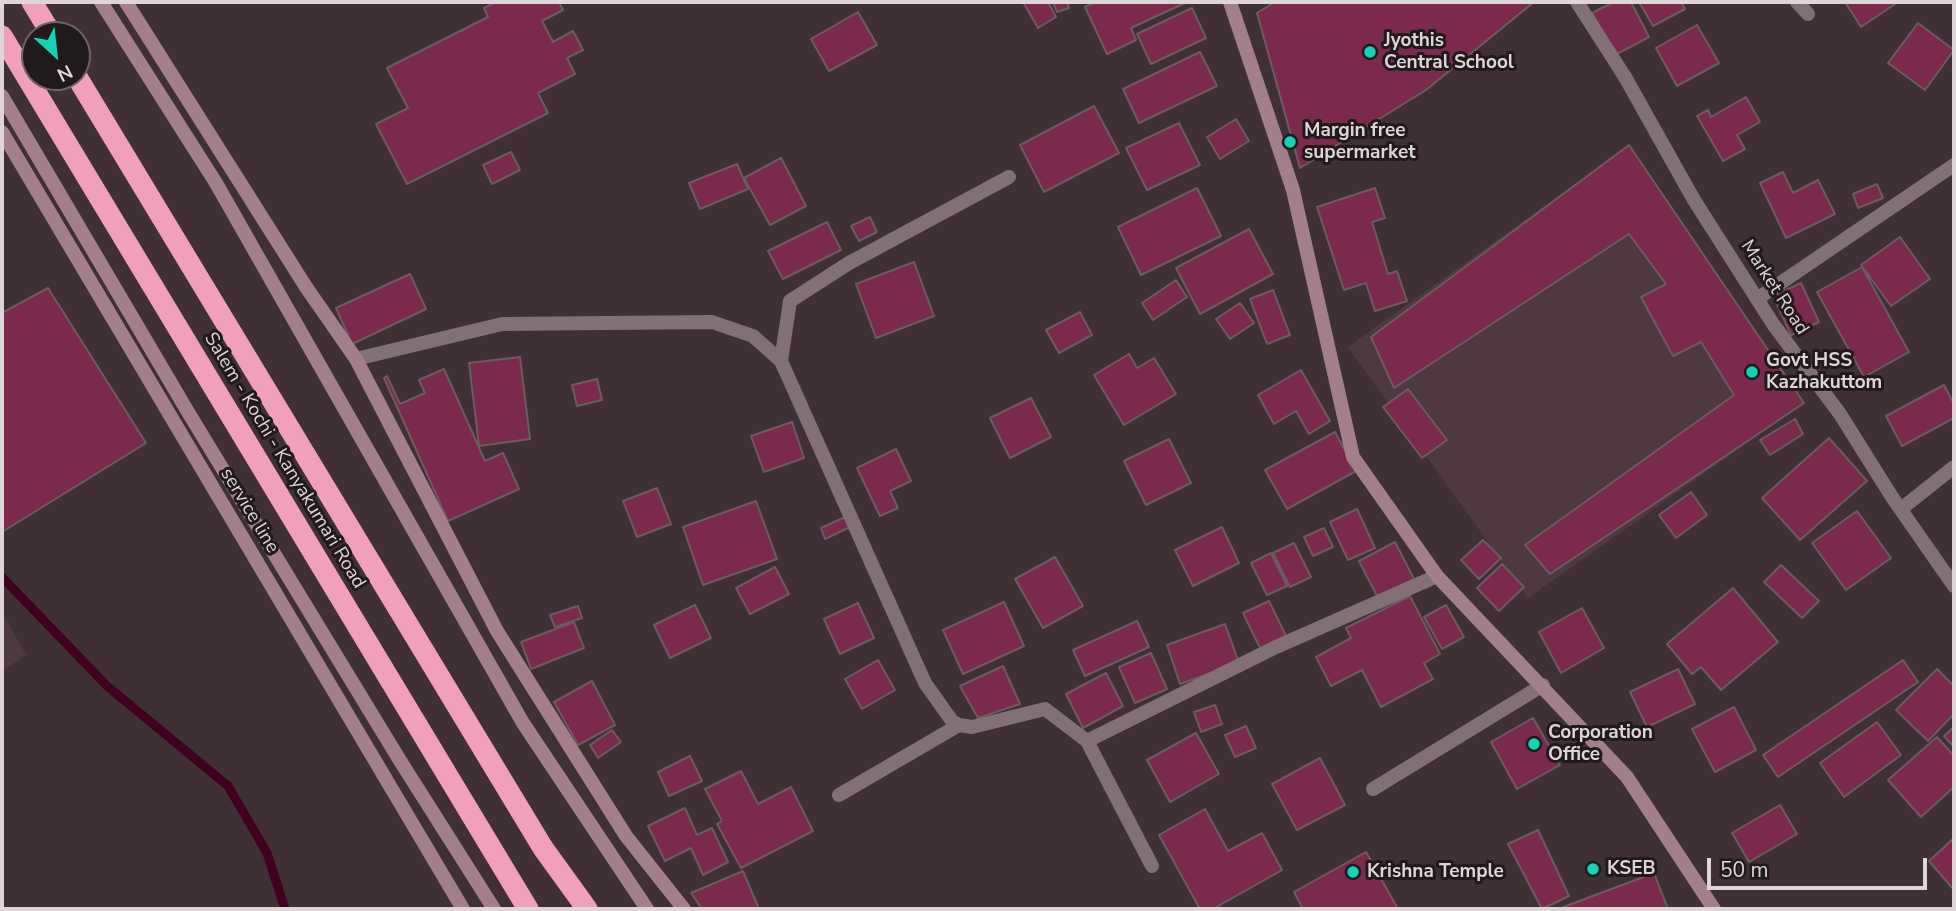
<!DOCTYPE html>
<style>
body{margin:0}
#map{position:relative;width:1956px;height:911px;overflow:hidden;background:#3e3035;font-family:"Nunito Sans",sans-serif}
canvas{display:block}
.frame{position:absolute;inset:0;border:4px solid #dfd5d8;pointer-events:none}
.north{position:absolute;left:21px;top:21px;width:70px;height:70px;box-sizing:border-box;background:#201a1c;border:2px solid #6c6567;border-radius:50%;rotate:153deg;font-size:19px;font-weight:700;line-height:28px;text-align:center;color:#dfd5d8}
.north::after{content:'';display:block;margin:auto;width:24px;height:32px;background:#11d5b4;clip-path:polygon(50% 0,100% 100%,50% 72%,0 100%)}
.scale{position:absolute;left:1707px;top:858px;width:220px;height:32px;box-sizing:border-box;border:4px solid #dfd5d8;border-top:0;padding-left:9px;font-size:21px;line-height:24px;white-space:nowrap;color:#dfd5d8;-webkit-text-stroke:5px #201a1c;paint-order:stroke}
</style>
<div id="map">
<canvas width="1956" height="911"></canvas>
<div class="frame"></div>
<div class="north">N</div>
<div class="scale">50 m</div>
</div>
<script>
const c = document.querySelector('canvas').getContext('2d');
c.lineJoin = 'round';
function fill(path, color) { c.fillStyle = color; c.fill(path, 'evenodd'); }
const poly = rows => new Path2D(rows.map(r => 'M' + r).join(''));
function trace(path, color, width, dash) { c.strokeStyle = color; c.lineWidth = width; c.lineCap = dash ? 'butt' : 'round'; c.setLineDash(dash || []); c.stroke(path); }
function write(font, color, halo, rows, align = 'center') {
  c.font = font + ' "Nunito Sans",sans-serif'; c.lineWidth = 6; c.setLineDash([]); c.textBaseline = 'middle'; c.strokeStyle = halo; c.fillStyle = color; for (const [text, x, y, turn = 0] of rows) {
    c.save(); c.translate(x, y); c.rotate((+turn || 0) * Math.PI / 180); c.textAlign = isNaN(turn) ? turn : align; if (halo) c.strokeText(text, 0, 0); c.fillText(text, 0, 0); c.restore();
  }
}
fill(poly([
 [1629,145,1804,403,1528,598,1348,347],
 [2,612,26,655,2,671]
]), '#4e3940');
trace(poly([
 [2,577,107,686,228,786,267,853,285,909]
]), '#400121', 9);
const building = poly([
 [496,2,559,2,563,10,542,21,553,42,573,31,583,50,567,58,575,74,538,93,548,113,407,184,376,124,408,108,387,68,488,17,484,8,496,2],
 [1023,2,1048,2,1056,17,1038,28,1023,2],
 [1053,2,1067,2,1069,8,1057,12,1053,2],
 [1096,2,1187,2,1131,28,1136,40,1107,54,1085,7,1096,2],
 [1275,2,1534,2,1426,90,1300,168,1257,13,1275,2],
 [1614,2,1631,2,1649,37,1615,55,1592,13,1614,2],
 [1639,2,1681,2,1685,9,1653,26,1639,2],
 [1845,2,1898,2,1861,27,1845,2],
 [1192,8,1206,38,1151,64,1137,34,1192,8],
 [858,12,877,45,829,71,811,39,858,12],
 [1918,23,1954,50,1925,90,1888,63,1918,23],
 [1697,25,1719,63,1677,86,1656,48,1697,25],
 [1200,52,1217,86,1139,123,1123,89,1200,52],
 [1746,97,1760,122,1737,135,1745,149,1723,161,1697,116,1708,110,1711,117,1746,97],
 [1094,106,1119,153,1044,192,1020,145,1094,106],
 [1236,119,1249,141,1220,159,1207,137,1236,119],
 [1179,123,1200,165,1147,190,1126,148,1179,123],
 [1629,145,1804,403,1550,574,1525,545,1734,395,1701,342,1673,356,1641,297,1666,284,1629,234,1394,388,1371,337,1629,145],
 [511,152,520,170,492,184,483,165,511,152],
 [781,158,806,206,770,225,744,178,781,158],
 [737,164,748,189,700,209,689,183,737,164],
 [1783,172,1793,193,1818,180,1835,214,1786,238,1760,183,1783,172],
 [1877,184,1883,198,1858,208,1853,194,1877,184],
 [1197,188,1221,236,1141,275,1118,227,1197,188],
 [1375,188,1385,218,1372,222,1388,274,1397,271,1407,301,1375,311,1366,283,1344,290,1317,207,1375,188],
 [870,217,877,232,859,241,851,226,870,217],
 [827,222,841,250,783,279,768,251,827,222],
 [1249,229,1273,274,1200,314,1176,268,1249,229],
 [1900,237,1930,279,1891,306,1861,265,1900,237],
 [914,262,934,316,876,338,856,284,914,262],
 [1862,267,1909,352,1864,377,1817,292,1862,267],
 [410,274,426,309,352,344,336,308,410,274],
 [1176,280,1187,297,1153,320,1142,303,1176,280],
 [1801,283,1819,322,1791,335,1773,296,1801,283],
 [48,288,146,443,2,532,2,313,48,288],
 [1273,290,1290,335,1267,344,1250,299,1273,290],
 [1240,303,1254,323,1230,339,1216,319,1240,303],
 [1080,312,1092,335,1059,353,1046,330,1080,312],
 [1129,354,1137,368,1154,358,1176,394,1124,425,1094,375,1129,354],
 [520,357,530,439,479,446,469,363,520,357],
 [444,369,485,461,503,453,519,489,448,521,384,378,387,376,400,404,425,393,419,380,444,369],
 [1301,370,1330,421,1309,434,1296,411,1274,424,1258,395,1301,370],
 [597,379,602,400,577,406,572,385,597,379],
 [1944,385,1954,404,1954,418,1902,446,1886,416,1944,385],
 [1408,389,1447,440,1422,458,1383,407,1408,389],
 [1031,398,1051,437,1010,458,990,418,1031,398],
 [1795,419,1803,434,1770,455,1760,440,1795,419],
 [792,422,804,458,764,472,751,436,792,422],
 [1335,432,1356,471,1287,509,1265,470,1335,432],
 [1829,438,1867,481,1800,540,1762,498,1829,438],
 [1169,439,1191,483,1146,505,1124,461,1169,439],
 [896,449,911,481,890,491,898,508,880,516,857,468,896,449],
 [657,488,671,524,637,537,623,501,657,488],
 [1691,492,1707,515,1676,538,1659,515,1691,492],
 [756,501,777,559,703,585,683,527,756,501],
 [1357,509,1375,548,1348,560,1330,522,1357,509],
 [1857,511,1891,558,1846,590,1812,543,1857,511],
 [845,517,850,527,825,539,821,528,845,517],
 [1222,527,1239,563,1193,586,1175,550,1222,527],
 [1324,528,1333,547,1313,556,1304,537,1324,528],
 [1483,540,1501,558,1479,579,1461,560,1483,540],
 [1395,542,1414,579,1378,598,1359,561,1395,542],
 [1294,543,1311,577,1290,587,1273,553,1294,543],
 [1271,553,1287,586,1267,595,1251,563,1271,553],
 [1055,557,1083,606,1043,628,1015,579,1055,557],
 [1502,564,1524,587,1499,611,1477,588,1502,564],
 [1781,565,1819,601,1802,618,1764,582,1781,565],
 [775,567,789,594,750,614,736,588,775,567],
 [1733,588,1778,642,1721,690,1701,667,1692,674,1667,644,1733,588],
 [1410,596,1440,654,1424,663,1433,679,1381,707,1362,670,1331,686,1316,657,1351,638,1346,628,1410,596],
 [1269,601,1287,638,1261,650,1243,613,1269,601],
 [1004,602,1024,646,963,674,943,630,1004,602],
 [858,603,874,638,840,654,824,619,858,603],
 [695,605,711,638,670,658,654,625,695,605],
 [1446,605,1464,637,1442,649,1424,617,1446,605],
 [578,606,582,618,555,627,550,615,578,606],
 [1582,608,1604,648,1561,673,1539,632,1582,608],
 [1137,621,1149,647,1085,676,1073,650,1137,621],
 [574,622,584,648,531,669,521,642,574,622],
 [1225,624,1239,663,1180,684,1167,645,1225,624],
 [1151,653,1167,689,1135,703,1119,667,1151,653],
 [878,660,895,690,862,709,845,679,878,660],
 [1903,660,1918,682,1778,777,1763,755,1903,660],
 [1003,666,1020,704,978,718,960,686,1003,666],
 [1678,669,1695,704,1647,727,1630,692,1678,669],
 [1937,669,1954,686,1954,714,1928,741,1896,710,1937,669],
 [1106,673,1123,706,1083,728,1066,694,1106,673],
 [592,681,615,725,578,745,554,702,592,681],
 [1215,705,1222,724,1201,732,1194,712,1215,705],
 [1734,707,1756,750,1715,772,1692,729,1734,707],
 [1533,718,1560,765,1517,789,1491,742,1533,718],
 [1877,722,1901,755,1844,797,1820,763,1877,722],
 [1246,726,1256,748,1235,757,1225,735,1246,726],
 [1954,727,1954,747,1944,736,1954,727],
 [612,730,621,742,598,758,590,745,612,730],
 [1196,733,1219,774,1170,802,1147,760,1196,733],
 [1937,737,1954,756,1954,787,1921,817,1888,780,1937,737],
 [690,756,702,781,669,796,658,772,690,756],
 [1320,758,1345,805,1297,830,1272,784,1320,758],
 [741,771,758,804,791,787,813,831,741,868,717,824,722,821,705,789,741,771],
 [1780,805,1797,834,1749,862,1732,833,1780,805],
 [685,808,697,835,712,828,728,862,703,875,691,848,665,861,648,826,685,808],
 [1205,809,1228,851,1262,833,1282,870,1213,909,1200,909,1159,835,1205,809],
 [1538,830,1569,896,1542,909,1508,844,1538,830],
 [1954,838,1954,890,1929,861,1954,838],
 [1366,852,1398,909,1303,909,1294,892,1366,852],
 [743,871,759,909,702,909,691,893,743,871],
 [1654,873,1668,909,1558,909,1654,873]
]);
fill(building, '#7c294e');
trace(building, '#6c5c61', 2);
trace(poly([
 [1577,2,1625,77,1694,200,1773,324,1840,414,1892,497,1954,586],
 [1797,2,1808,14],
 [1757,299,1954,165],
 [356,359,502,324,712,322,753,336,781,361,925,683,952,721,959,725,972,727,1045,709,1087,741,1276,647,1437,576],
 [781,361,790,301,849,263,1009,177],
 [1901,509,1954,467],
 [1087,741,1152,866],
 [1373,789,1543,685],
 [839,795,959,725]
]), '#817075', 14);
trace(poly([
 [101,2,216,183,523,723,647,909],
 [126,2,306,287,356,359,497,631,626,836,684,909],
 [1230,2,1293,190,1353,457,1437,576,1627,777,1714,909],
 [2,96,188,412,399,759,494,909],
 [2,132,463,909]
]), '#a37e8b', 14);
trace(poly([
 [32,2,52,35],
 [2,36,528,909],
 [77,77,543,848,587,909]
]), '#f19fbd', 21);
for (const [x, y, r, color] of [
 [1370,52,7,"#11d5b4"],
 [1290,142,7,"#11d5b4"],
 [1752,372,7,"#11d5b4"],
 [1534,744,7,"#11d5b4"],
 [1593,869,7,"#11d5b4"],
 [1353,872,7,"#11d5b4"]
]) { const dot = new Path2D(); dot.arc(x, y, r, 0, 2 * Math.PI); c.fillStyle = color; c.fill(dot); trace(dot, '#201a1c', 2.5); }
write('bold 19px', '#dfd5d8', '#201a1c', [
 ["Jyothis",1384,41],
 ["Central School",1384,63],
 ["Margin free",1304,131],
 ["supermarket",1304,153],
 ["Govt HSS",1766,361],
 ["Kazhakuttom",1766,383],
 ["Corporation",1548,733],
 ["Office",1548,755],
 ["KSEB",1607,869],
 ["Krishna Temple",1367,872]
], 'left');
write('19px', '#dfd5d8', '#201a1c', [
 ["Market Road",1774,288,57],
 ["Salem - Kochi - Kanyakumari Road",284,461,59],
 ["service line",249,511,59]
]);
</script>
